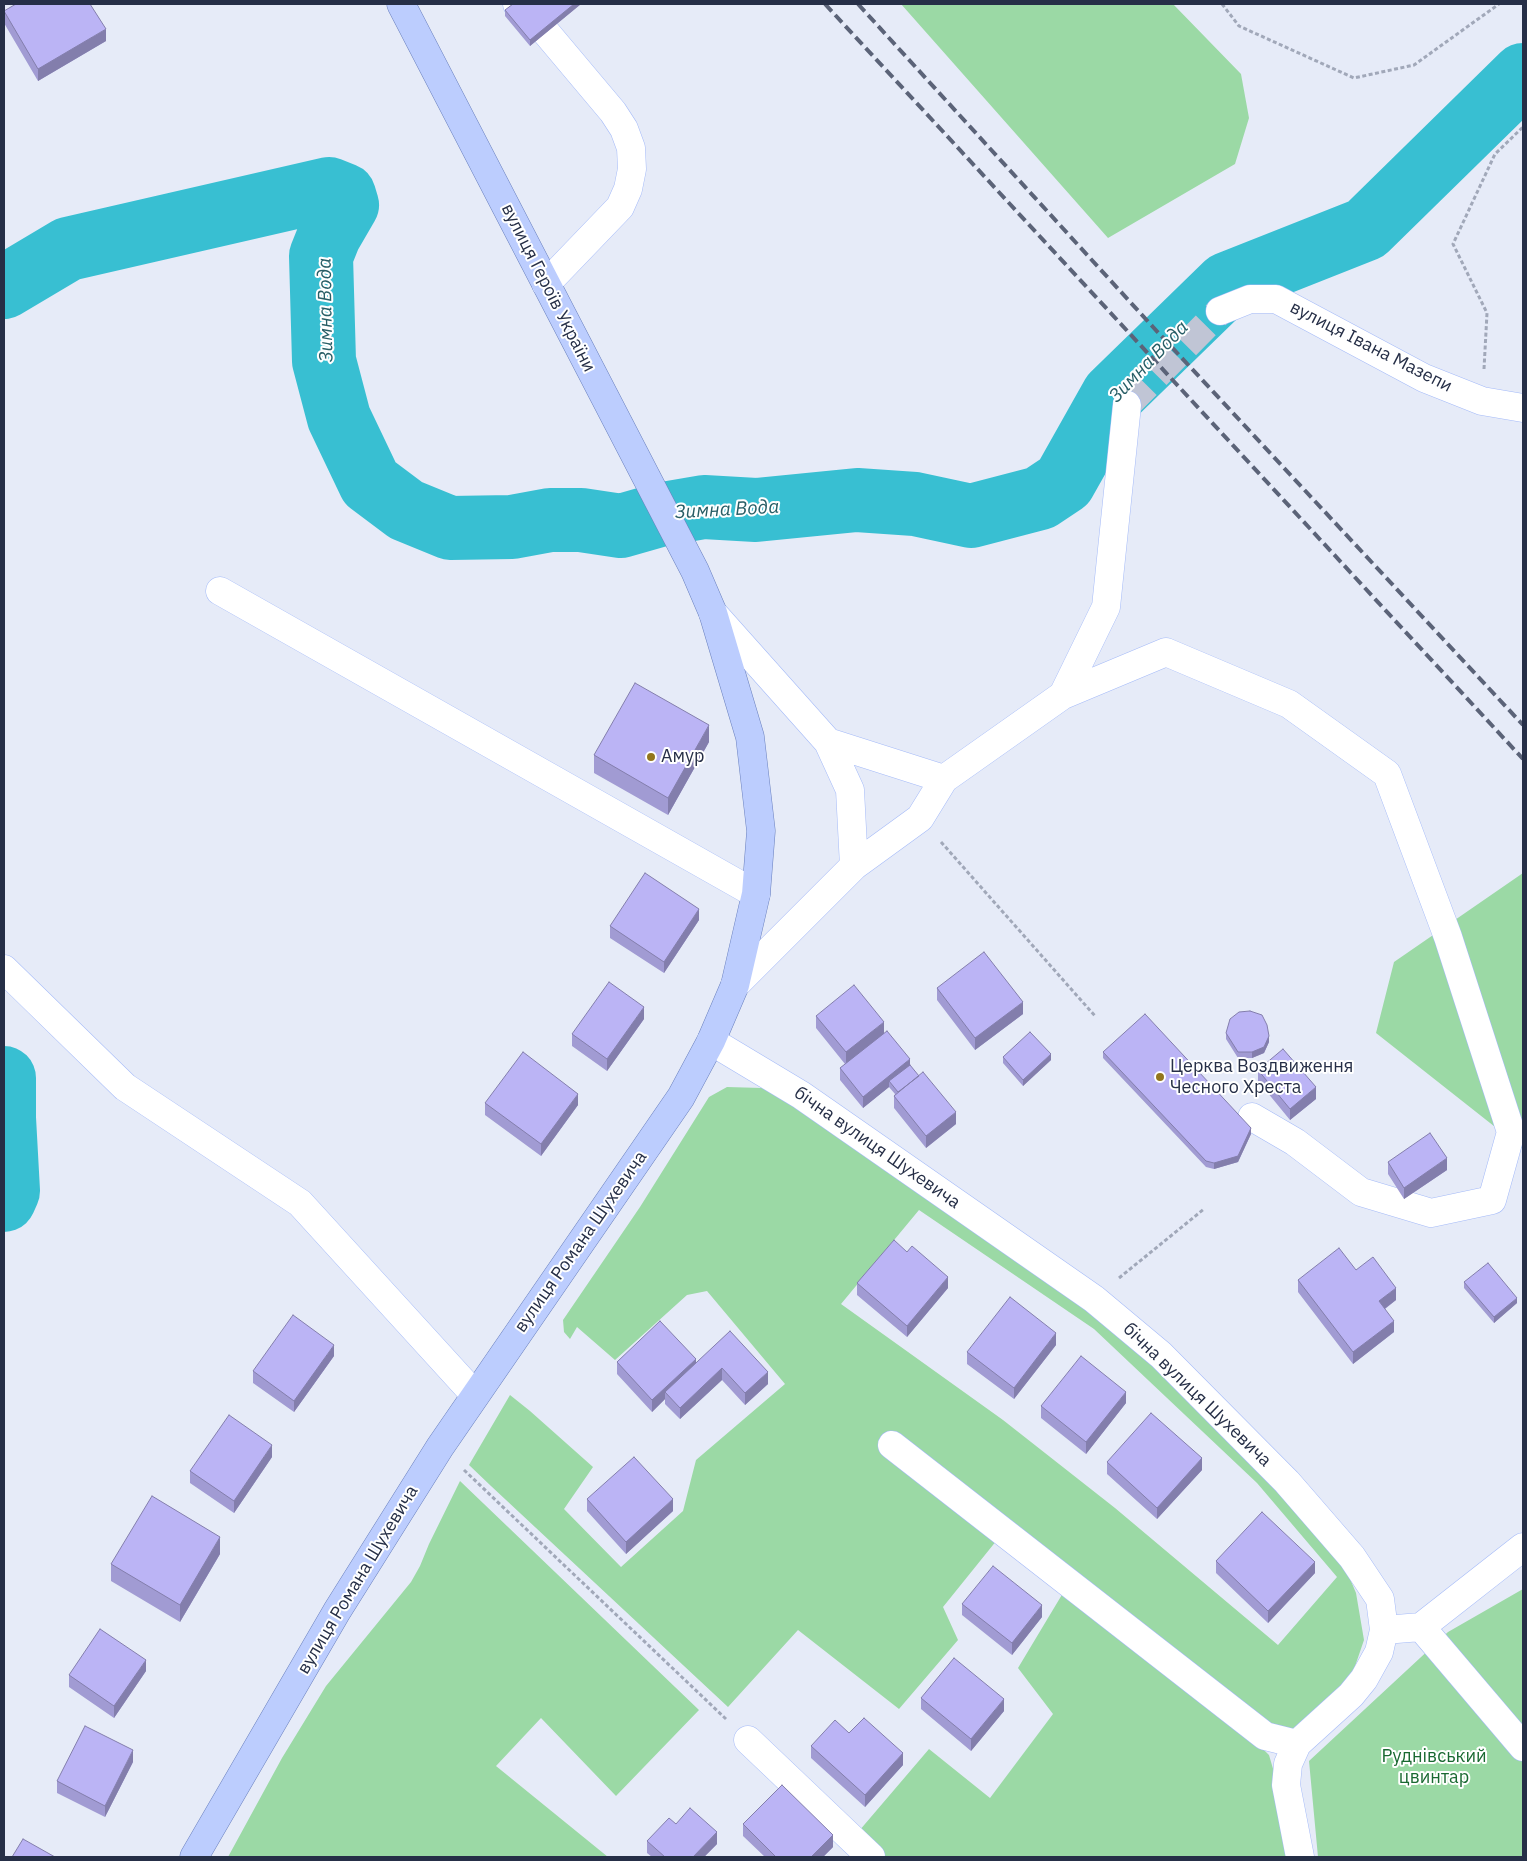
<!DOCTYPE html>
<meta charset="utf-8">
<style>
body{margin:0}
#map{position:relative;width:1527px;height:1861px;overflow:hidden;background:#e6ebf8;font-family:"IBM Plex Sans",sans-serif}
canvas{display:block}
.frame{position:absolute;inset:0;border:5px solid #262f47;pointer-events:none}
</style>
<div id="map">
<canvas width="1527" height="1861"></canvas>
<div class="frame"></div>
</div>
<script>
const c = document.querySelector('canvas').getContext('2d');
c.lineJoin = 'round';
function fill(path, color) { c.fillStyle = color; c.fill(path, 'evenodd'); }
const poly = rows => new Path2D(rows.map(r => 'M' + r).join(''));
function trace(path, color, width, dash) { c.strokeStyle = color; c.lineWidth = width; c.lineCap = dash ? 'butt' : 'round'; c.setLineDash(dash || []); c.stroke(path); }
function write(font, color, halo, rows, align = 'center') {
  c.font = font + ' "IBM Plex Sans",sans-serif'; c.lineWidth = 4; c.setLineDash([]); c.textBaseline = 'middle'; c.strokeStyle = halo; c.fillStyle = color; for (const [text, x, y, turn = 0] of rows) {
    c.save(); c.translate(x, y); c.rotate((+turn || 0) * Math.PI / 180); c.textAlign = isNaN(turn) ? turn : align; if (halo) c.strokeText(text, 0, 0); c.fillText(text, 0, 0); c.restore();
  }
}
fill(poly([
 [901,4,1173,4,1241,74,1249,118,1235,164,1108,238],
 [1523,873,1523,1149,1376,1033,1394,962],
 [727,1087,762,1088,798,1105,1127,1337,1266,1473,1346,1569,1356,1593,1364,1640,1350,1681,1290,1732,1265,1721,997,1540,943,1607,958,1640,899,1709,798,1630,728,1707,491,1486,469,1465,510,1395,530,1411,593,1467,564,1509,621,1567,683,1511,696,1460,785,1384,707,1291,687,1295,615,1360,577,1327,570,1339,564,1332,563,1320,640,1207,709,1097],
 [919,1210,1094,1329,1257,1483,1337,1577,1278,1645,1115,1508,1003,1420,841,1304],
 [460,1481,699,1710,616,1796,541,1718,496,1766,608,1857,228,1857,282,1758,326,1686,411,1582,420,1566,429,1544],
 [1523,1589,1523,1857,1318,1857,1309,1761,1448,1632],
 [1063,1593,1255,1741,1269,1755,1276,1779,1289,1857,886,1857,859,1831,929,1749,990,1798,1053,1714,1018,1668]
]), '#9bd9a5');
trace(poly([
 [4,287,68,249,329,189,344,195,347,205,329,236,321,256,324,361,339,418,370,483,406,510,450,528,512,527,550,520,581,520,621,526,663,514,704,507,756,510,857,500,915,504,971,516,1040,498,1064,482,1113,395,1227,284,1366,229,1523,75],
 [4,1078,4,1118,8,1191,4,1200]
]), '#38bfd2', 64);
trace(poly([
 [1127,405,1220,311]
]), '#c0c5d5', 28, [28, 14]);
const minor = poly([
 [517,4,534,18,613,112,624,129,631,148,632,169,628,189,620,207,546,284],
 [1220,311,1250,299,1276,299,1424,378,1482,401,1523,408],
 [220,591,756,894],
 [713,613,828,742,944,779],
 [1063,695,1166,652,1289,704,1387,774,1448,937,1511,1132,1492,1200,1431,1213,1361,1192,1295,1142,1252,1117],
 [828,742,850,790,854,866],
 [4,969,125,1087,300,1203,475,1395],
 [735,985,854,866,920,818,944,779,1063,695,1106,607,1127,405],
 [711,1041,801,1095,1094,1299,1161,1355,1287,1482,1352,1557,1380,1599,1384,1630,1379,1652,1364,1679,1351,1695,1297,1744,1288,1764,1286,1785,1300,1857],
 [892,1445,1265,1736,1297,1744],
 [1421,1627,1523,1747],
 [1384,1630,1421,1627,1523,1547],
 [748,1740,871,1857]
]);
const major = poly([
 [194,1857,337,1611,440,1447,681,1097,711,1041,735,985,756,894,761,831,750,737,713,613,695,571,401,4]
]);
trace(minor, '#a4baf8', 29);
trace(major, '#6a80be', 29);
trace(poly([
 [1222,4,1239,26,1354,78,1414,65,1499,4],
 [1484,369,1487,313,1453,244,1495,154,1523,127],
 [941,842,1095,1016],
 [1119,1278,1204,1209],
 [464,1470,726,1719]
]), '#a1a8b9', 3, [4, 2.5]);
trace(minor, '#fff', 28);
trace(major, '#bccdfe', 28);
trace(poly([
 [825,4,1523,759],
 [858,4,1153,327,1523,725]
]), '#5b6378', 4, [10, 5]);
fill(poly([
 [581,4,530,46,505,16,505,10],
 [4,11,106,41,38,81,4,23],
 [709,742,668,815,594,773,594,755],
 [699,920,664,973,610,938,610,926],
 [937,988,1023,1014,975,1050,937,1000],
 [816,1016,884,1033,956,1124,926,1148,894,1108,894,1096,895,1094,889,1087,863,1108,840,1080,840,1068,845,1064,816,1028],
 [644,1019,607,1071,572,1046,572,1034],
 [1226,1033,1269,1042,1264,1053,1252,1058,1238,1058,1226,1039],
 [1103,1052,1251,1134,1238,1162,1214,1169,1206,1167,1103,1058],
 [1003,1057,1051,1060,1023,1086,1003,1063],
 [1258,1070,1316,1099,1290,1120,1258,1081],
 [485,1103,578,1105,541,1156,485,1115],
 [1388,1162,1447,1170,1404,1199,1388,1174],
 [1356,1270,1396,1300,1385,1309,1394,1332,1353,1364,1298,1292,1298,1280],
 [1464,1282,1517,1303,1494,1323,1464,1288],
 [857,1283,948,1288,907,1337,857,1295],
 [730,1331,768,1384,745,1405,722,1380,680,1419,665,1404,665,1399,652,1412,617,1374,617,1362,696,1364],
 [1056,1345,1014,1399,967,1364,967,1352],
 [334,1356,294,1412,253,1383,253,1371],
 [1126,1403,1086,1454,1041,1418,1041,1406],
 [272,1457,234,1513,190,1483,190,1471],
 [1107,1462,1202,1470,1157,1519,1107,1474],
 [587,1499,673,1511,626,1554,587,1511],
 [220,1554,180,1622,111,1581,111,1564],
 [1216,1561,1315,1573,1268,1623,1216,1573],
 [962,1604,1042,1617,1012,1655,962,1615],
 [146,1671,114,1718,69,1687,69,1675],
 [921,1698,1004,1711,971,1751,921,1709],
 [849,1733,903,1765,865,1807,811,1758,811,1746],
 [133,1762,105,1817,57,1793,57,1781],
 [676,1824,717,1844,704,1857,652,1857,647,1853,647,1841],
 [743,1824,833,1847,823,1857,765,1857,743,1836]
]), '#a19bd3');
fill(poly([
 [574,4,581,4,530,46,530,40],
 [106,29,106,41,38,81,38,69],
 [709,725,709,742,668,815,668,798],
 [699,909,699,920,664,973,664,962],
 [1023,1002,1023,1014,975,1050,975,1038],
 [644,1007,644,1019,607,1071,607,1059],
 [884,1022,884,1034,846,1064,846,1052],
 [1269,1036,1269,1042,1264,1053,1252,1058,1252,1052],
 [1051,1054,1051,1060,1023,1086,1023,1080],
 [910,1059,910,1071,889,1081,889,1087,863,1108,863,1097],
 [1316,1087,1316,1099,1290,1120,1290,1109],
 [578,1094,578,1105,541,1156,541,1144],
 [956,1112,956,1124,926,1148,926,1136],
 [1251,1128,1251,1134,1238,1162,1214,1169,1214,1163],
 [1447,1158,1447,1170,1404,1199,1404,1188],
 [948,1277,948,1288,907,1337,907,1326],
 [1396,1288,1396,1300,1379,1313,1379,1301],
 [1517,1298,1517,1303,1494,1323,1494,1317],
 [1394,1321,1394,1332,1353,1364,1353,1352],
 [1056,1333,1056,1345,1014,1399,1014,1388],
 [334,1345,334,1356,294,1412,294,1401],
 [696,1359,696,1370,665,1392,665,1399,652,1412,652,1400],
 [722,1368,722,1380,680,1419,680,1408],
 [768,1372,768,1384,745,1405,745,1393],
 [1126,1392,1126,1403,1086,1454,1086,1442],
 [272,1445,272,1457,234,1513,234,1501],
 [1202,1458,1202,1470,1157,1519,1157,1508],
 [673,1499,673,1511,626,1554,626,1542],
 [220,1537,220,1554,180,1622,180,1605],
 [1315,1562,1315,1573,1268,1623,1268,1611],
 [1042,1605,1042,1617,1012,1655,1012,1643],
 [146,1660,146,1671,114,1718,114,1706],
 [1004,1699,1004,1711,971,1751,971,1739],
 [133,1750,133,1762,105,1817,105,1806],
 [903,1753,903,1765,865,1807,865,1795],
 [717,1832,717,1844,704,1857,693,1857],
 [833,1835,833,1847,823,1857,811,1857]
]), '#837eac');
const building = poly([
 [16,4,90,4,106,29,38,69,4,11,16,4],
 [513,4,574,4,530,40,505,10,513,4],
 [635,683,709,725,668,798,594,755,635,683],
 [645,873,699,909,664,962,610,926,645,873],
 [984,952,1023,1002,975,1038,937,988,984,952],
 [609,982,644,1007,607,1059,572,1034,609,982],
 [854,985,884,1022,846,1052,816,1016,854,985],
 [1250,1011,1262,1015,1267,1025,1269,1036,1264,1047,1252,1052,1238,1052,1226,1033,1230,1019,1239,1012,1250,1011],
 [1145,1014,1251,1128,1238,1156,1214,1163,1206,1161,1103,1052,1145,1014],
 [887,1031,910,1059,863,1097,840,1068,887,1031],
 [1030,1032,1051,1054,1023,1080,1003,1057,1030,1032],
 [1283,1049,1316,1087,1290,1109,1258,1070,1283,1049],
 [523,1052,578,1094,541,1144,485,1103,523,1052],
 [910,1065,919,1076,898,1092,889,1081,910,1065],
 [923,1072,956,1112,926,1136,894,1096,923,1072],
 [1430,1133,1447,1158,1404,1188,1388,1162,1430,1133],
 [894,1240,907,1252,912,1246,948,1277,907,1326,857,1283,894,1240],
 [1339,1248,1356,1270,1373,1257,1396,1288,1379,1301,1394,1321,1353,1352,1298,1280,1339,1248],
 [1488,1263,1517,1298,1494,1317,1464,1282,1488,1263],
 [1010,1297,1056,1333,1014,1388,967,1352,1010,1297],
 [293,1315,334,1345,294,1401,253,1371,293,1315],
 [660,1321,696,1359,652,1400,617,1362,660,1321],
 [730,1331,768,1372,745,1393,722,1368,680,1408,665,1392,730,1331],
 [1081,1356,1126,1392,1086,1442,1041,1406,1081,1356],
 [1151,1413,1202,1458,1157,1508,1107,1462,1151,1413],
 [229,1415,272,1445,234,1501,190,1471,229,1415],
 [634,1457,673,1499,626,1542,587,1499,634,1457],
 [152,1496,220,1537,180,1605,111,1564,152,1496],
 [1262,1512,1315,1562,1268,1611,1216,1561,1262,1512],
 [993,1566,1042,1605,1012,1643,962,1604,993,1566],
 [100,1629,146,1660,114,1706,69,1675,100,1629],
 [954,1658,1004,1699,971,1739,921,1698,954,1658],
 [864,1718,903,1753,865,1795,811,1746,835,1720,849,1733,864,1718],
 [85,1726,133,1750,105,1806,57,1781,85,1726],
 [782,1785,833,1835,811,1857,776,1857,743,1824,782,1785],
 [690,1808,717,1832,693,1857,665,1857,647,1841,669,1818,676,1824,690,1808],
 [23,1839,55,1857,12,1857,23,1839]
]);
fill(building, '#bbb4f5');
trace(building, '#837eac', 1);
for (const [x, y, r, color] of [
 [651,757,5,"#93761d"],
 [1160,1077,5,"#93761d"]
]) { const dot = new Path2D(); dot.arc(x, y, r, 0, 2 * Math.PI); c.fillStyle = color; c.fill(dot); trace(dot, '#fff', 2); }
write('18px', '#262f47', '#fff', [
 ["вулиця Героїв України",548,288,63],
 ["вулиця Івана Мазепи",1371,347,27],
 ["бічна вулиця Шухевича",877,1148,35],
 ["вулиця Романа Шухевича",581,1242,-55],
 ["бічна вулиця Шухевича",1197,1395,44],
 ["вулиця Романа Шухевича",358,1580,-59]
]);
write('18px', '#262f47', '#fff', [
 ["Амур",661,757],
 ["Церква Воздвиження",1170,1067],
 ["Чесного Хреста",1170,1088]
], 'left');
write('18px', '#196931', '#fff', [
 ["Руднівський",1434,1757],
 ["цвинтар",1434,1778]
]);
write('italic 19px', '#285e66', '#fff', [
 ["Зимна Вода",326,310,-91],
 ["Зимна Вода",1149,362,-46],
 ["Зимна Вода",727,510,-3]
]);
</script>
